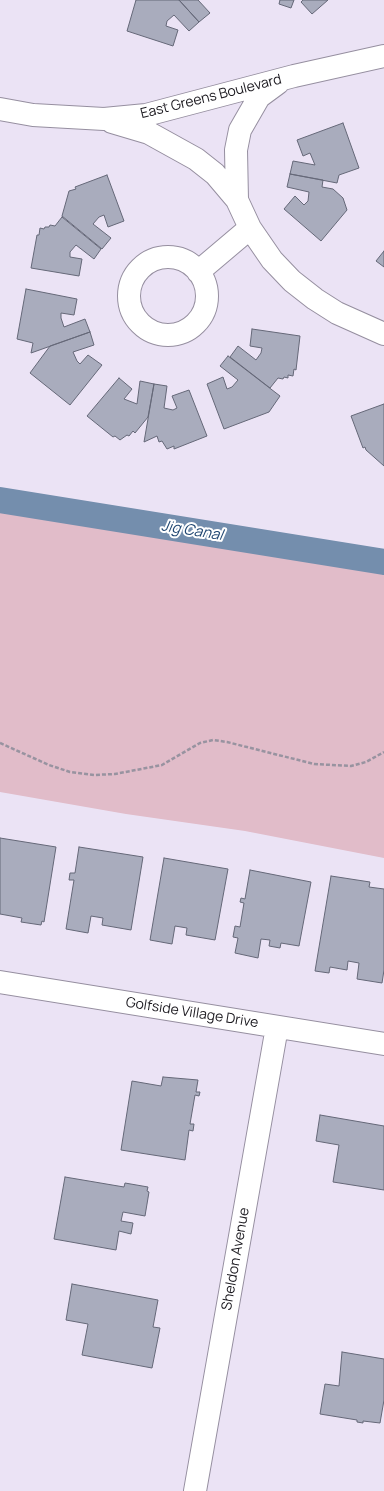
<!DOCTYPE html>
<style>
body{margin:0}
canvas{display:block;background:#ebe3f5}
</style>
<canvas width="384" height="1491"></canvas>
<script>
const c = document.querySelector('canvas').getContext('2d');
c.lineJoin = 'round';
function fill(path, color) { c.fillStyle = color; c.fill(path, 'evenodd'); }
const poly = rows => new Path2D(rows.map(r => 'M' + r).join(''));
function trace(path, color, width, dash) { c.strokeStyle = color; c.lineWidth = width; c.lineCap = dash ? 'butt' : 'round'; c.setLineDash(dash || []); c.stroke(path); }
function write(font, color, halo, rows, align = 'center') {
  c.font = font + ' Manrope,sans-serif'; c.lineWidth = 4; c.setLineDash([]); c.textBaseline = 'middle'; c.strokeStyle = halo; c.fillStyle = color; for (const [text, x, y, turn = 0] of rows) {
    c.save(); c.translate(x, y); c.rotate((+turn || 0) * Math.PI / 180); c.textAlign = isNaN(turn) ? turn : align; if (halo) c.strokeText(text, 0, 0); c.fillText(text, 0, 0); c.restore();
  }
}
fill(poly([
 [0,500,384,567,384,858,245,831,126,814,0,792]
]), '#e1bcc9');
trace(poly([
 [0,500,384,562]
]), '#748ead', 26);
const building = poly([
 [136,0,179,0,199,22,189,31,174,15,167,21,166,26,178,30,173,46,127,31,136,0],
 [179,0,198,0,210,13,199,22,179,0],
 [280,0,294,0,291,8,279,4,280,0],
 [303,0,328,0,312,14,301,2,303,0],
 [343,123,359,168,339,175,337,183,290,174,293,161,315,165,310,153,303,156,297,140,343,123],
 [290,174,323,180,322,187,333,189,343,198,347,210,321,241,284,209,295,196,304,205,308,201,309,192,287,187,290,174],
 [107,175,124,221,108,227,104,215,99,217,93,224,111,238,102,249,62,216,69,191,76,189,75,187,107,175],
 [62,217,101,249,94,259,76,245,70,252,70,257,82,259,79,276,31,268,37,235,39,235,40,228,44,229,45,227,49,227,50,225,55,226,62,217],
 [384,251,384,267,376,261,384,251],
 [26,289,77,299,74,315,61,313,61,318,64,327,85,319,90,332,31,353,33,343,17,339,26,289],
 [252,329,300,336,296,370,294,369,293,376,288,375,288,378,284,377,283,379,278,378,270,388,230,357,238,346,256,360,261,353,262,348,250,346,252,329],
 [90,332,94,345,73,352,77,361,80,364,88,355,102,365,70,405,30,373,50,346,90,332],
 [228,356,280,396,269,412,224,429,207,384,223,377,227,389,232,387,238,380,220,366,228,356],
 [119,378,132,389,124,399,137,404,140,381,154,384,148,417,135,433,133,431,129,436,127,435,120,440,115,436,113,437,87,416,119,378],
 [154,384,167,386,164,408,173,410,177,408,172,396,189,390,207,436,174,449,174,446,167,449,162,441,159,442,157,436,144,442,154,384],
 [384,404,384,466,366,450,365,447,363,448,351,416,384,404],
 [0,838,56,847,44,922,42,921,41,925,21,922,22,918,0,914,0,838],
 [79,847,143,857,131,930,102,925,103,918,91,916,88,933,66,929,74,880,69,880,70,873,75,873,79,847],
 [164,858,228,869,215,940,186,935,187,928,175,926,172,944,150,940,164,858],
 [250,870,311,882,299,946,281,943,280,948,269,946,270,940,261,939,258,958,235,953,238,938,233,937,235,926,240,927,244,903,240,902,241,898,245,899,250,870],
 [331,876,370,882,369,887,384,889,384,970,382,983,357,979,359,963,348,961,347,970,330,967,329,973,315,971,331,876],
 [163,1077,198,1080,196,1092,200,1092,199,1096,195,1095,190,1124,194,1124,193,1131,189,1130,185,1160,121,1150,132,1081,161,1086,163,1077],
 [320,1115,384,1126,384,1190,333,1182,339,1145,316,1141,320,1115],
 [65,1177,124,1187,125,1183,148,1187,147,1191,149,1192,145,1216,123,1212,121,1221,133,1223,131,1234,119,1231,116,1250,54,1239,65,1177],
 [72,1284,158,1300,153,1327,160,1328,152,1368,82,1355,88,1324,66,1320,72,1284],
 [342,1352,384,1359,384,1400,380,1423,363,1421,363,1423,357,1422,357,1420,320,1414,325,1384,339,1386,342,1352]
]);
fill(building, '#a9acbd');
trace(building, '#656878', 1);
const minor = poly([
 [278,83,259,97,240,130,236,150,237,200,250,228,272,260,292,281,315,299,337,313,384,334],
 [0,109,33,115,104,119,146,115,294,76,384,56],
 [112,122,149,133,196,159,215,174,237,200],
 '129 296a39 39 0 1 1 78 0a39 39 0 1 1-78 0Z',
 [198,272,250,228],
 [0,982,384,1044],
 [195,1491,277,1027]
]);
trace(minor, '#968fa0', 24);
trace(poly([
 [0,743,49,765,70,772,94,775,115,774,162,765,200,743,213,740,227,742,314,764,351,766,366,762,384,752]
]), '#9893a0', 2.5, [4, 2]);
trace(minor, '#fff', 22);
write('14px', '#1b191f', '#fff', [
 ["East Greens Boulevard",211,97,-14],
 ["Golfside Village Drive",192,1013,9],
 ["Sheldon Avenue",236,1259,-80]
]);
write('italic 15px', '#224873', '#fff', [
 ["Jig Canal",192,531,9]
]);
</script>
